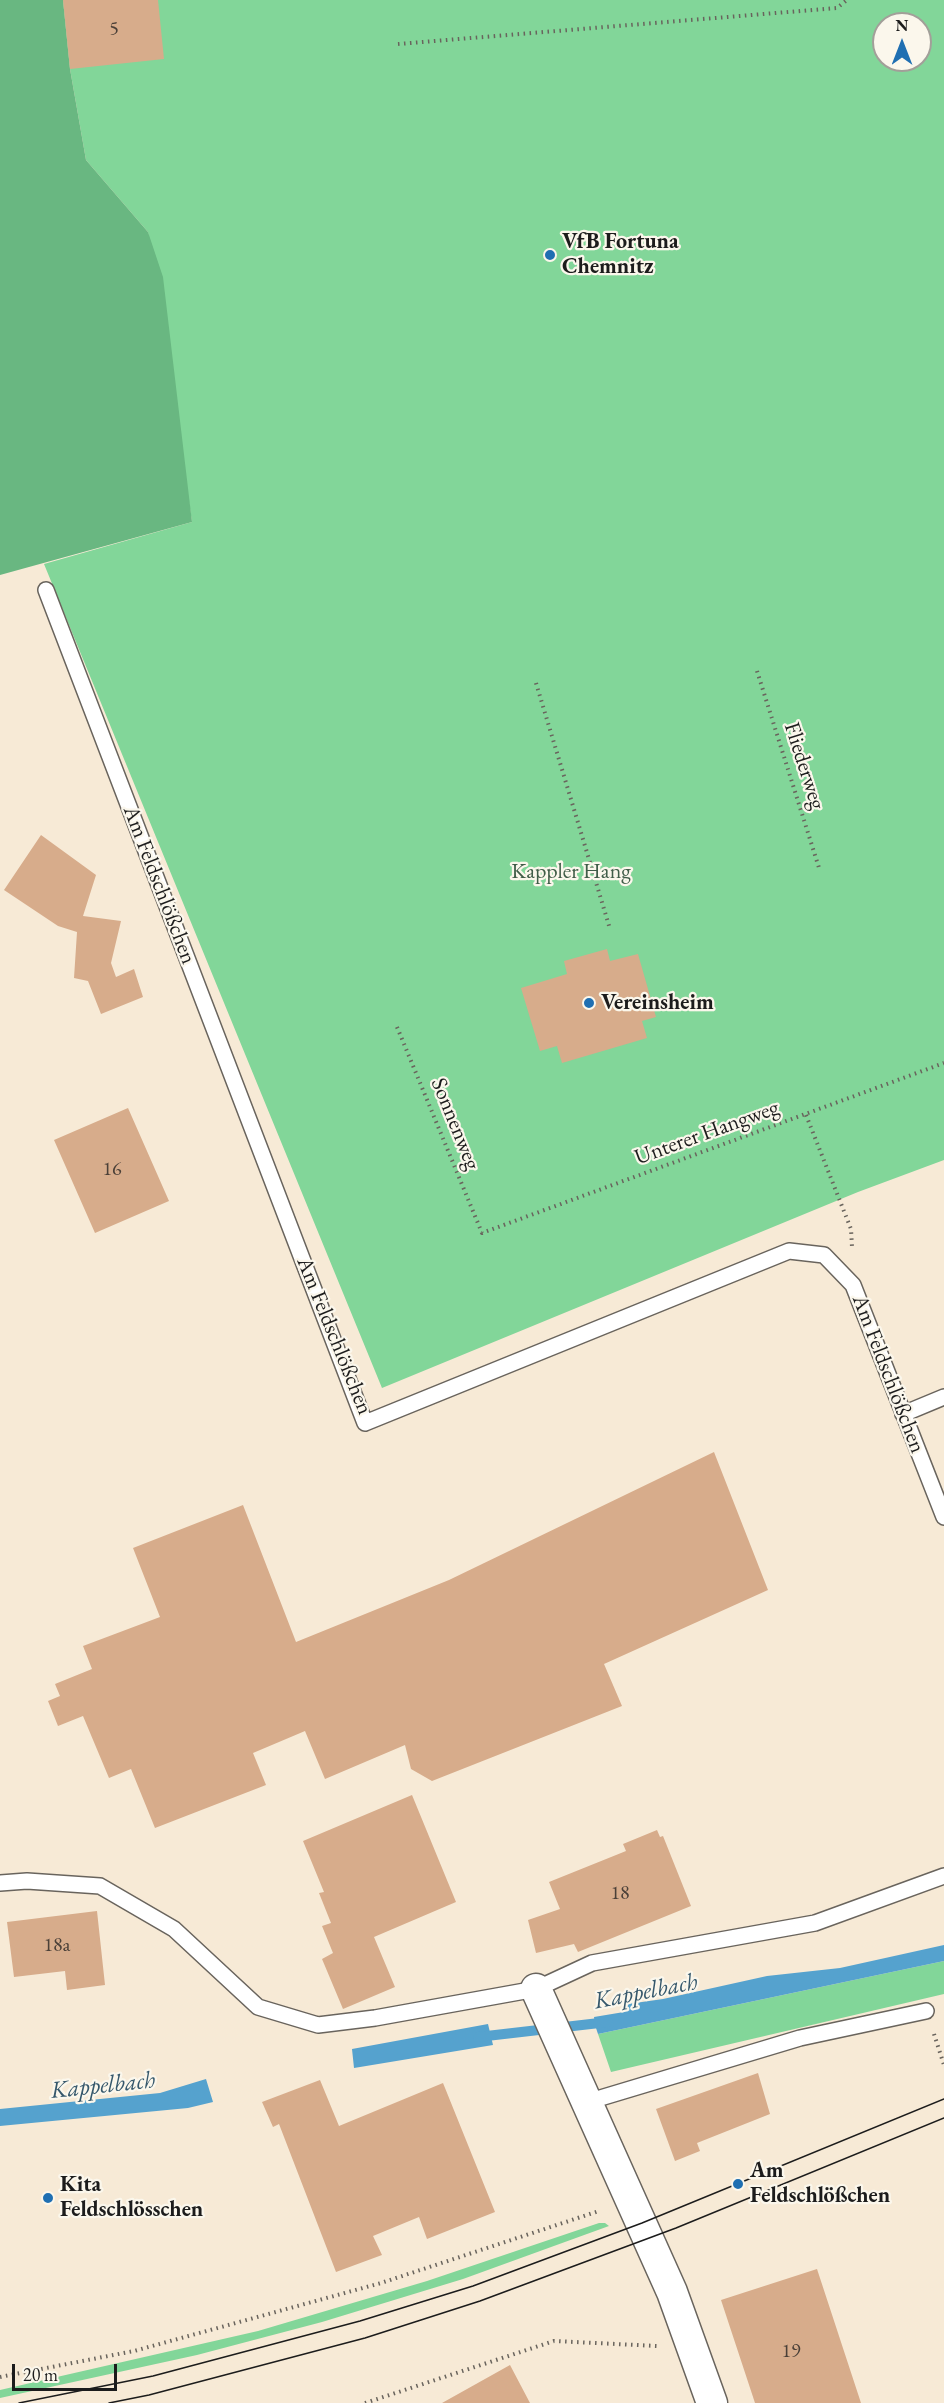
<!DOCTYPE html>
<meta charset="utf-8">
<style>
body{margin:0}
#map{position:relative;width:944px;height:2403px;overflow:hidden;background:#f7ead6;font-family:"EB Garamond",serif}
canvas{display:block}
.north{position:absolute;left:872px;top:12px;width:60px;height:60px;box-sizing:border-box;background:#fbf7ec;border:2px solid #a29f99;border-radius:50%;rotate:0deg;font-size:16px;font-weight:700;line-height:24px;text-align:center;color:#1c1c1c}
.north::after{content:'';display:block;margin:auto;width:21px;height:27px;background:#1f6fb2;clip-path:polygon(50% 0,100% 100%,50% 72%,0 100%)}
.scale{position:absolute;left:12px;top:2364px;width:105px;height:27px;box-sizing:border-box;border:3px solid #1c1c1c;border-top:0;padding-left:8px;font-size:18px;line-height:21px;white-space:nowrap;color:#1c1c1c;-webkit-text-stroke:4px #fbf7ec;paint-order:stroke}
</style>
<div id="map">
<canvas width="944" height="2403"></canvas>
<div class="north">N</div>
<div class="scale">20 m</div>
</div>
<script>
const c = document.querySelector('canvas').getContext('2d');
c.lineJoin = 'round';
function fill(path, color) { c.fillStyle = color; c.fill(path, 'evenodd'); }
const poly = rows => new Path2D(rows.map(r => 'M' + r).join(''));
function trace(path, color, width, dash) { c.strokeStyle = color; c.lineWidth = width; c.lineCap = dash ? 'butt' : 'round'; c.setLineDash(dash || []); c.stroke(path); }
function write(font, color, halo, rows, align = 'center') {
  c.font = font + ' "EB Garamond",serif'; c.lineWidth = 4.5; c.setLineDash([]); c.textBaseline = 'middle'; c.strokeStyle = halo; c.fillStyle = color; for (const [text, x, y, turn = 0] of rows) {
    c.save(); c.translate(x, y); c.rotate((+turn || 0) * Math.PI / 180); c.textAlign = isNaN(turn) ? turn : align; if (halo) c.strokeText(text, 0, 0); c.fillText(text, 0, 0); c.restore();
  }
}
fill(poly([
 [63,0,944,0,944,1160,858,1192,382,1388,44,564,192,522,148,232,86,160,70,69],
 [884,24,920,24,920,60,884,60],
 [944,1961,944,1994,611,2072,598,2034],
 [599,2223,605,2223,609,2226,463,2279,322,2322,197,2355,0,2398,0,2390,258,2331,427,2281]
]), '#82d699');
fill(poly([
 [0,0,63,0,70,69,86,160,148,232,163,277,192,522,0,575]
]), '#69b781');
fill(poly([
 [944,1945,944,1961,598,2034,595,2025,594,2017,624,2012,628,2004,663,1999,767,1976,840,1968],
 [488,2024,493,2045,354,2068,352,2049],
 [206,2079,213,2102,188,2108,0,2126,0,2109,160,2093]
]), '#55a2ce');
trace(poly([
 [478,2037,608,2022]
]), '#55a2ce', 10);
fill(poly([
 [63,0,158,0,164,59,70,69],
 [41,835,96,875,83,916,121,921,111,963,116,977,134,969,143,997,101,1014,88,981,74,978,77,932,58,926,4,890],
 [607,949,610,961,638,954,656,1017,642,1021,647,1038,562,1063,557,1046,540,1051,521,988,567,974,564,961],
 [128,1108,169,1201,95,1233,54,1140],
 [714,1452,768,1590,604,1664,622,1706,432,1781,411,1769,405,1745,325,1779,305,1731,253,1753,266,1785,155,1828,131,1769,109,1778,83,1716,58,1726,48,1701,60,1696,55,1684,92,1669,83,1646,160,1617,133,1548,243,1505,296,1642,449,1580],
 [412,1795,456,1902,374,1937,395,1987,343,2009,322,1959,333,1953,322,1926,331,1923,319,1893,324,1892,303,1841],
 [657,1830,660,1837,663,1836,691,1906,578,1952,574,1944,536,1953,528,1920,560,1909,549,1882,626,1851,623,1844],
 [97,1911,105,1985,67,1990,65,1971,14,1977,7,1922],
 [758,2073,770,2114,697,2143,700,2151,675,2161,656,2109],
 [320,2080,339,2126,443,2083,495,2212,427,2239,419,2217,373,2236,382,2255,336,2272,279,2124,273,2127,262,2102],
 [817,2269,861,2403,755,2403,721,2300],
 [510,2365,530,2403,442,2403]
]), '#d7ac8b');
const lane = poly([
 [46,590,365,1423,789,1251,824,1255,853,1285,944,1517],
 [903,1414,944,1397],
 [0,1883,27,1881,100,1886,174,1929,258,2007,318,2025,375,2018,536,1989,592,1963,815,1923,944,1876],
 [587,2102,800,2038,926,2011]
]);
const street = poly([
 [536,1989,672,2292,712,2403]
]);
trace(lane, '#69645d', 18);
trace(street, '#69645d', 33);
trace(poly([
 [398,44,837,8,847,0],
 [757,671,820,871],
 [536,683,610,929],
 [397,1027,482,1233,944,1063],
 [806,1115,851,1229,852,1247],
 [934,2034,944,2065],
 [0,2377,134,2351,381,2283,599,2211],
 [365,2403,554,2341,657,2346]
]), '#69645d', 4, [1.5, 4.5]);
trace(lane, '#fff', 15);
trace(street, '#fff', 30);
trace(poly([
 [19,2403,153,2376,360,2321,473,2286,642,2223,944,2099],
 [109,2403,149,2395,365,2338,480,2301,676,2228,944,2118]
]), '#1c1c1c', 1.5);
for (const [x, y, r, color] of [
 [550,255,6,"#1f6fb2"],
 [589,1003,6,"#1f6fb2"],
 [738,2184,6,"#1f6fb2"],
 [48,2198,6,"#1f6fb2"]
]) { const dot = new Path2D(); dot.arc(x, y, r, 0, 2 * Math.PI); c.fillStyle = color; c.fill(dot); trace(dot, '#fbf7ec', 2); }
write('20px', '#4b4038', null, [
 ["5",114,30],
 ["16",112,1170],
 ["18",620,1894],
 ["18a",57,1946],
 ["19",791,2352]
]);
write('bold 22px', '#1c1c1c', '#fbf7ec', [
 ["VfB Fortuna",562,242],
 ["Chemnitz",562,267],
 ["Vereinsheim",601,1003],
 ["Am",750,2171],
 ["Feldschlößchen",750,2196],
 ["Kita",60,2185],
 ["Feldschlösschen",60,2210]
], 'left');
write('22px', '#1c1c1c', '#fbf7ec', [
 ["Fliederweg",804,766,72],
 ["Am Feldschlößchen",159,885,69],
 ["Sonnenweg",455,1124,68],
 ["Unterer Hangweg",707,1133,-20],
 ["Am Feldschlößchen",334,1336,68],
 ["Am Feldschlößchen",888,1374,69]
]);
write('22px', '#405d48', '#fbf7ec', [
 ["Kappler Hang",571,872]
]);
write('italic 24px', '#36586c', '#fbf7ec', [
 ["Kappelbach",646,1992,-11],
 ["Kappelbach",103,2086,-6]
]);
</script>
